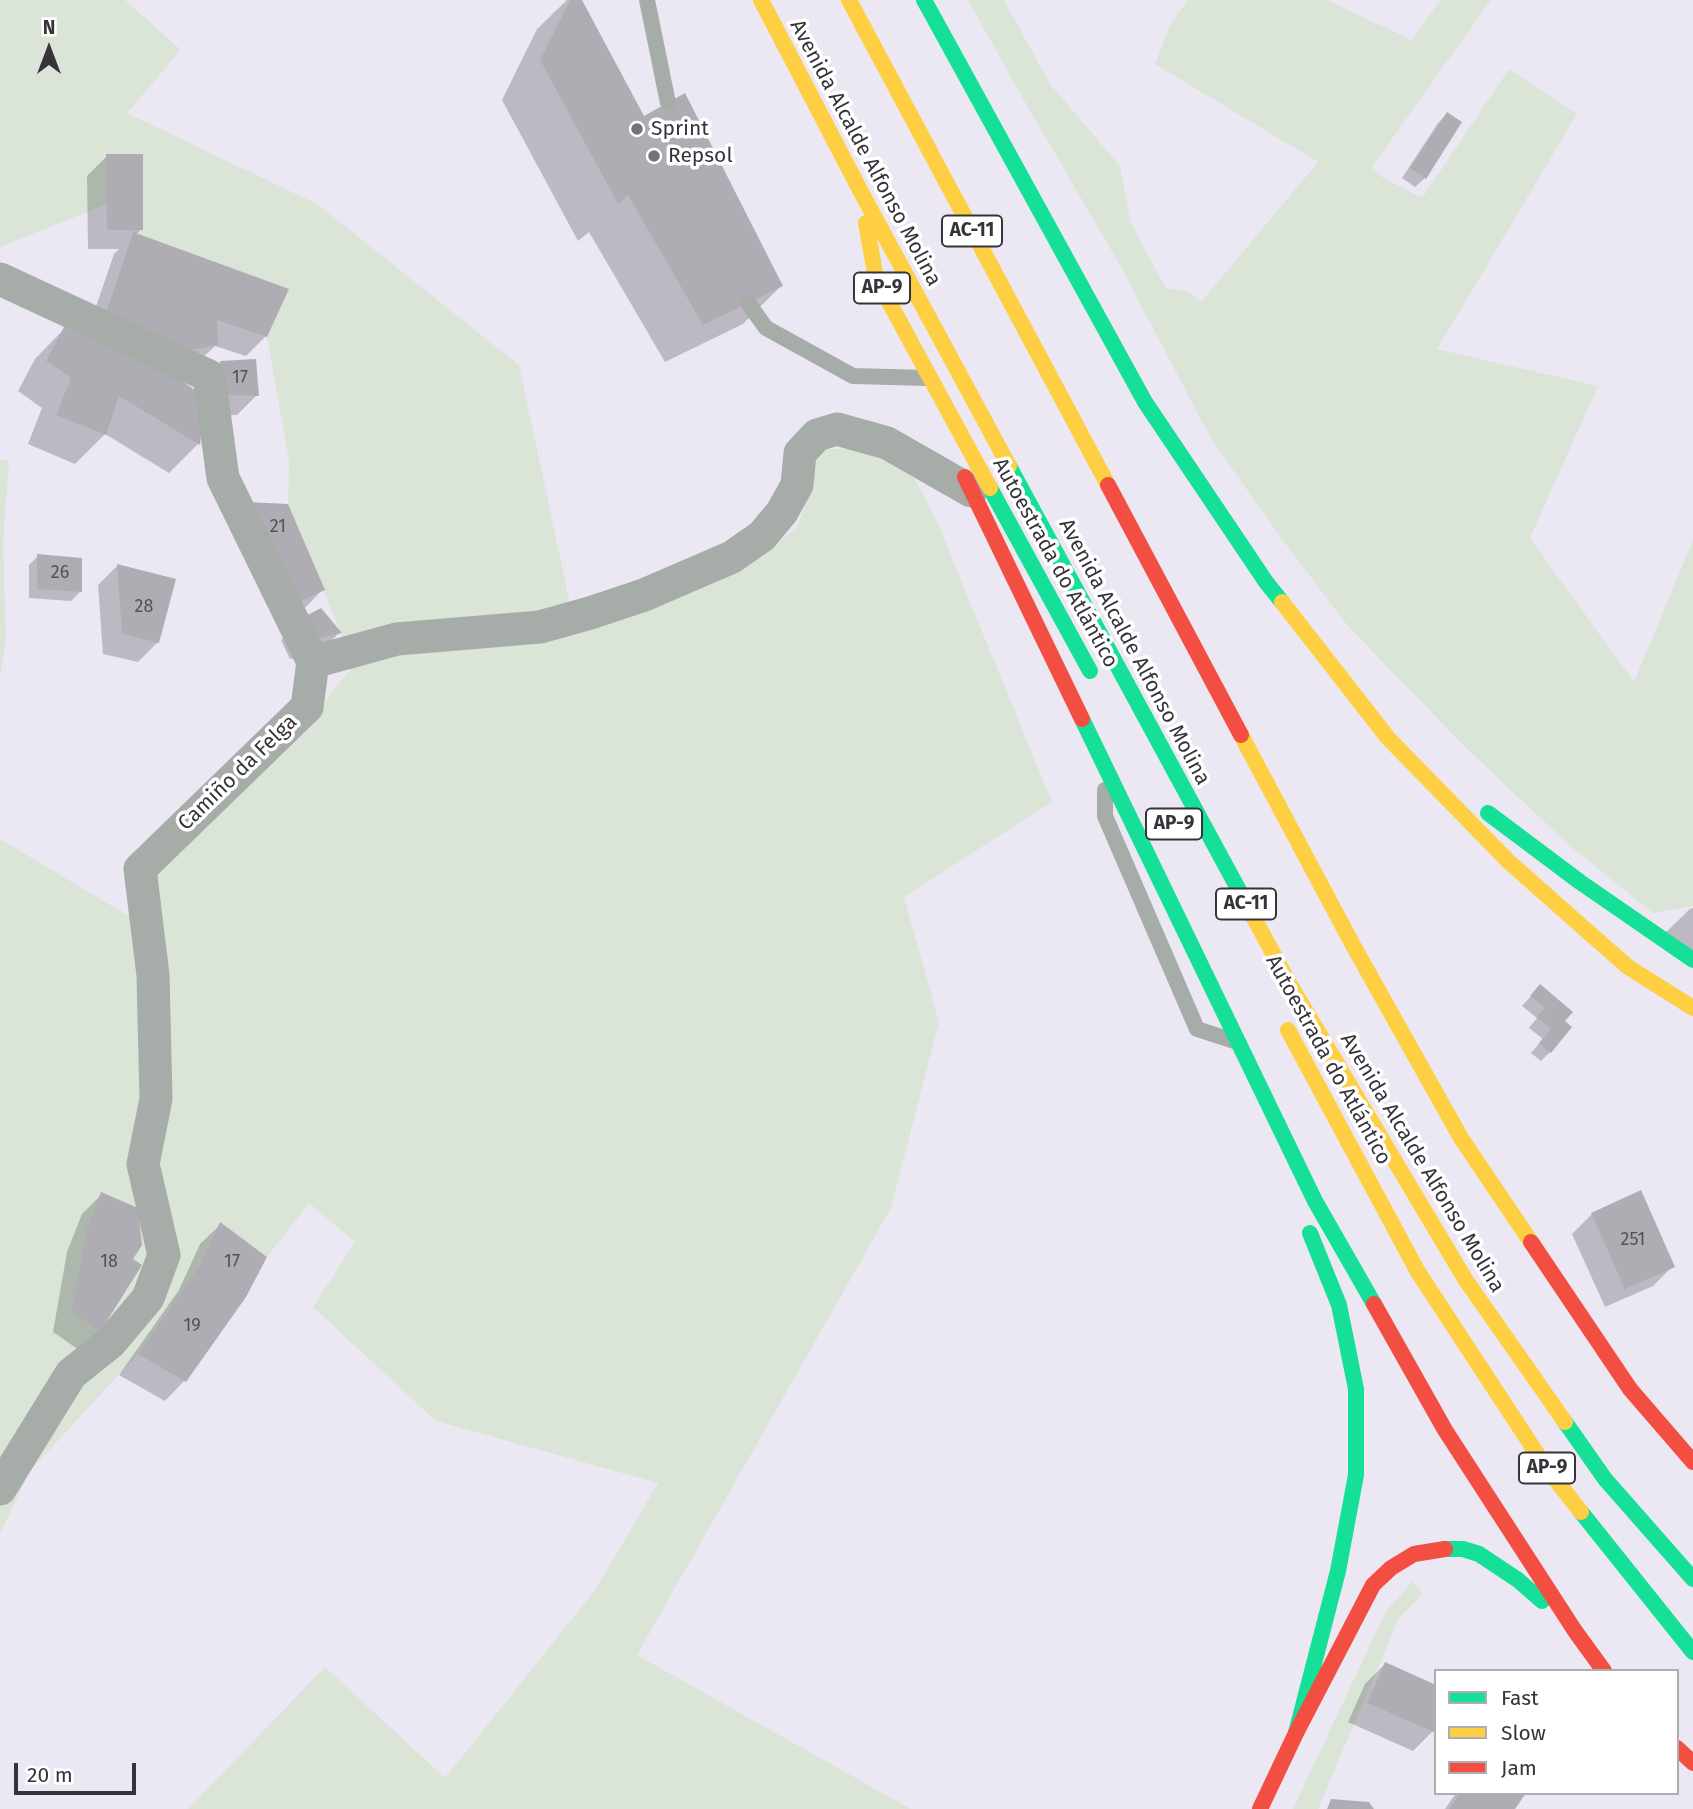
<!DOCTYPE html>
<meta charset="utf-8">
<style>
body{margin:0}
#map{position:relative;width:1693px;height:1809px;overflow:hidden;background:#ebe8f3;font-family:"Fira Sans",sans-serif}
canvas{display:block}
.legend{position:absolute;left:1434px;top:1669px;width:245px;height:126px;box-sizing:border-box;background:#fff;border:2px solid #afadb1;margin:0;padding:9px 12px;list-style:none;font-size:21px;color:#36333b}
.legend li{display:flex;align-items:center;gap:14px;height:35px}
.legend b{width:35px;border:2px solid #afadb1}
.north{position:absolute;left:14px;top:14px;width:70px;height:70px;-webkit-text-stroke:5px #fff;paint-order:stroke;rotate:0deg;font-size:19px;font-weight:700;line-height:28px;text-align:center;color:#36333b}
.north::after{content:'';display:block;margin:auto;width:24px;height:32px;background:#36333b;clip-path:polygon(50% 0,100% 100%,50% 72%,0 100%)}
.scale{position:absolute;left:14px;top:1763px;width:122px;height:32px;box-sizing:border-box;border:4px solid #36333b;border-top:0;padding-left:9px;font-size:21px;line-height:24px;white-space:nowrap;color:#36333b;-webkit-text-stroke:5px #fff;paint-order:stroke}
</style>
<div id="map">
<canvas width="1693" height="1809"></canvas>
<ul class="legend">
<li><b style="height:9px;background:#16e098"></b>Fast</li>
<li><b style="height:9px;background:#ffcf43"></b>Slow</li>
<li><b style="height:9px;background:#f24e42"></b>Jam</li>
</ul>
<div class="north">N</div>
<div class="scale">20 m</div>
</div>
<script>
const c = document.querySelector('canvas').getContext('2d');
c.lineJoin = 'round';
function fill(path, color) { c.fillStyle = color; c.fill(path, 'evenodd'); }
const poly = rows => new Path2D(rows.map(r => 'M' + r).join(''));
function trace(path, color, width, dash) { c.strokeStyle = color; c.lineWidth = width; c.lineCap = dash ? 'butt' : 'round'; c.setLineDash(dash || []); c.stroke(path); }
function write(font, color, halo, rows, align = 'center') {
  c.font = font + ' "Fira Sans",sans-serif'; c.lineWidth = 7; c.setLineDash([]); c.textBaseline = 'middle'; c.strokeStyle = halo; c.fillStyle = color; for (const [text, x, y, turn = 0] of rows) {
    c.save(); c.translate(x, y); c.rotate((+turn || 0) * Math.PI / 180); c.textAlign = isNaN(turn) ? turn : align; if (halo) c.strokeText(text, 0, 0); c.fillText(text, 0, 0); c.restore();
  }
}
fill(poly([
 [0,0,125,0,181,50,127,113,317,204,519,365,576,632,764,553,797,527,808,499,811,465,826,449,848,449,889,462,915,479,936,519,1052,802,904,897,939,1022,891,1208,637,1655,911,1809,188,1809,325,1667,445,1778,595,1590,658,1483,436,1421,313,1307,355,1242,309,1203,267,1257,219,1223,198,1268,138,1354,30,1471,0,1534,0,839,157,933,151,874,314,724,331,692,351,669,341,633,288,504,289,461,267,337,288,289,133,232,143,230,107,204,0,247],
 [968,0,1004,0,1050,84,1120,166,1131,224,1166,288,1190,292,1201,302,1318,162,1155,64,1171,23,1188,0,1327,0,1412,40,1440,0,1491,0,1372,167,1382,177,1422,198,1509,69,1577,114,1437,349,1598,386,1530,538,1634,682,1693,540,1693,906,1653,913,1570,846,1464,746,1347,625,1279,535,1211,439,1121,267,1022,97],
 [0,459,9,461,3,541,6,640,0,678],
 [1413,1581,1423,1594,1399,1618,1318,1809,1293,1809,1386,1611]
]), '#dae5d8');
fill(poly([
 [567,0,580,0,643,119,781,286,743,324,665,362,589,232,578,241,502,100,537,29],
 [1447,114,1425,178,1415,187,1402,178,1438,123],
 [107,156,141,229,136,235,266,336,246,356,215,346,196,364,87,333,114,254,119,249,88,249,87,176],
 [64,329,203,397,201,383,220,363,257,395,237,415,205,415,202,405,198,444,169,473,105,434,75,464,28,444,42,408,18,391,35,359],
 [246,504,322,590,303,610],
 [38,556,80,592,71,601,29,598,29,565],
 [117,566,158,642,138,662,103,654,98,585],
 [301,621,339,633,320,652,290,659,281,640],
 [1693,908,1693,965,1660,938,1690,909],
 [1531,996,1562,1022,1550,1052,1541,1061,1531,1053,1543,1039,1529,1028,1537,1018,1522,1006],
 [102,1194,130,1259,99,1331,79,1350,53,1332,67,1252,82,1214],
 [1592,1214,1673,1266,1653,1286,1605,1307,1572,1234],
 [220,1225,244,1296,184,1381,165,1401,119,1375,179,1290,200,1244],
 [1385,1664,1436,1687,1436,1725,1433,1731,1413,1751,1348,1722,1365,1684],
 [1456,1793,1524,1793,1513,1809,1445,1809]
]), '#0003');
fill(poly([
 [570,0,582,0,644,116,685,93,783,286,703,325,628,195,618,204,540,60],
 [1447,112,1462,122,1426,179,1410,168],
 [106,154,143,154,143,230,107,230],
 [133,232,289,289,267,337,217,320,218,345,192,350,106,313],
 [64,327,169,372,205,397,200,445,119,396,106,435,56,415,71,378,46,361],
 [256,359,259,396,224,395,220,361],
 [246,502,288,504,325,590,297,603],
 [37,554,82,558,82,592,37,589],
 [117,564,176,579,159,643,122,634],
 [321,608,342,633,310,640,300,619],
 [1540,984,1573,1012,1565,1021,1572,1027,1551,1053,1539,1043,1551,1029,1537,1017,1545,1008,1530,996],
 [1641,1190,1675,1267,1625,1289,1591,1213],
 [101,1192,138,1208,142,1245,133,1259,142,1265,100,1332,72,1312,86,1231],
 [220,1222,267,1257,246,1297,186,1382,138,1354,198,1268],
 [1385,1662,1436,1685,1434,1732,1367,1703],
 [1460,1793,1526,1793,1515,1809,1449,1809],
 [1331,1799,1369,1802,1374,1809,1327,1809]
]), '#aeadb4');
trace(poly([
 [647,0,668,103],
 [748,303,766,328,853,376,927,378],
 [1105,790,1105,816,1197,1029,1234,1041]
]), '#a6aca8', 16);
trace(poly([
 [0,279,209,376,223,478,313,662],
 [313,662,397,639,540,627,590,613,644,595,732,557,762,536,782,512,797,485,800,453,817,435,837,429,887,443,971,491],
 [0,1489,71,1374,111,1342,148,1298,164,1255,143,1164,156,1099,153,975,140,869,307,707,313,662]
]), '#a6aca8', 33);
trace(poly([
 [924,0,1145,402,1266,582,1282,602],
 [1009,466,1254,918],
 [990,488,1090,671],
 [1082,719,1315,1201,1374,1304],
 [1488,813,1580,882,1693,960],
 [1565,1422,1605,1479,1693,1579],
 [1581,1512,1693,1652],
 [1445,1549,1463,1549,1479,1554,1518,1580,1542,1601],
 [1296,1733,1338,1571,1356,1475,1356,1389,1339,1305,1310,1233]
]), '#16e098', 16);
trace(poly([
 [761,0,860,190,1009,466],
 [849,0,1108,485],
 [866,223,876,278,990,488],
 [1282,602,1388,738,1509,862,1628,967,1693,1008],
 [1241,735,1354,947,1461,1138,1531,1242],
 [1254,918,1289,983,1465,1279,1565,1422],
 [1288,1030,1418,1272,1545,1466,1581,1512]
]), '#ffcf43', 16);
trace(poly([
 [965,477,1082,719],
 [1108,485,1241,735],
 [1531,1242,1630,1389,1693,1462],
 [1374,1304,1445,1430,1575,1631,1604,1671],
 [1677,1748,1693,1763],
 [1260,1809,1296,1733,1373,1585,1391,1568,1414,1554,1445,1549]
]), '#f24e42', 16);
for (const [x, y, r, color] of [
 [637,129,7,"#75727b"],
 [654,156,7,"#75727b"]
]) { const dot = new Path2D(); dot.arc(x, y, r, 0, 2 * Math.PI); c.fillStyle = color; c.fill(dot); trace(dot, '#fff', 2.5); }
write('18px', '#545259', null, [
 ["17",240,378],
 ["21",278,527],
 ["26",60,573],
 ["28",144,607],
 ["251",1633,1240],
 ["18",109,1262],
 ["17",232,1262],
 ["19",192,1326]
]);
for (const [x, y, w] of [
 [972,231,60],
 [882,288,56],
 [1174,824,56],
 [1246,904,60],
 [1547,1468,56]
]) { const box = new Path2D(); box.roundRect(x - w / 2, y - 15.5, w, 31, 5); c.fillStyle = '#fff'; c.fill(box); trace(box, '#36333b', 2); }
write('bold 19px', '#36333b', null, [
 ["AC-11",972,231],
 ["AP-9",882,288],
 ["AP-9",1174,824],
 ["AC-11",1246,904],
 ["AP-9",1547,1468]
]);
write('21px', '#36333b', '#fff', [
 ["Sprint",651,129],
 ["Repsol",668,156]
], 'left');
write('21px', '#36333b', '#fff', [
 ["Avenida Alcalde Alfonso Molina",865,153,62],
 ["Autoestrada do Atlántico",1055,563,61],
 ["Avenida Alcalde Alfonso Molina",1134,652,62],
 ["Camiño da Felga",238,773,-44],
 ["Autoestrada do Atlántico",1328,1060,61],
 ["Avenida Alcalde Alfonso Molina",1422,1163,59]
]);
</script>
